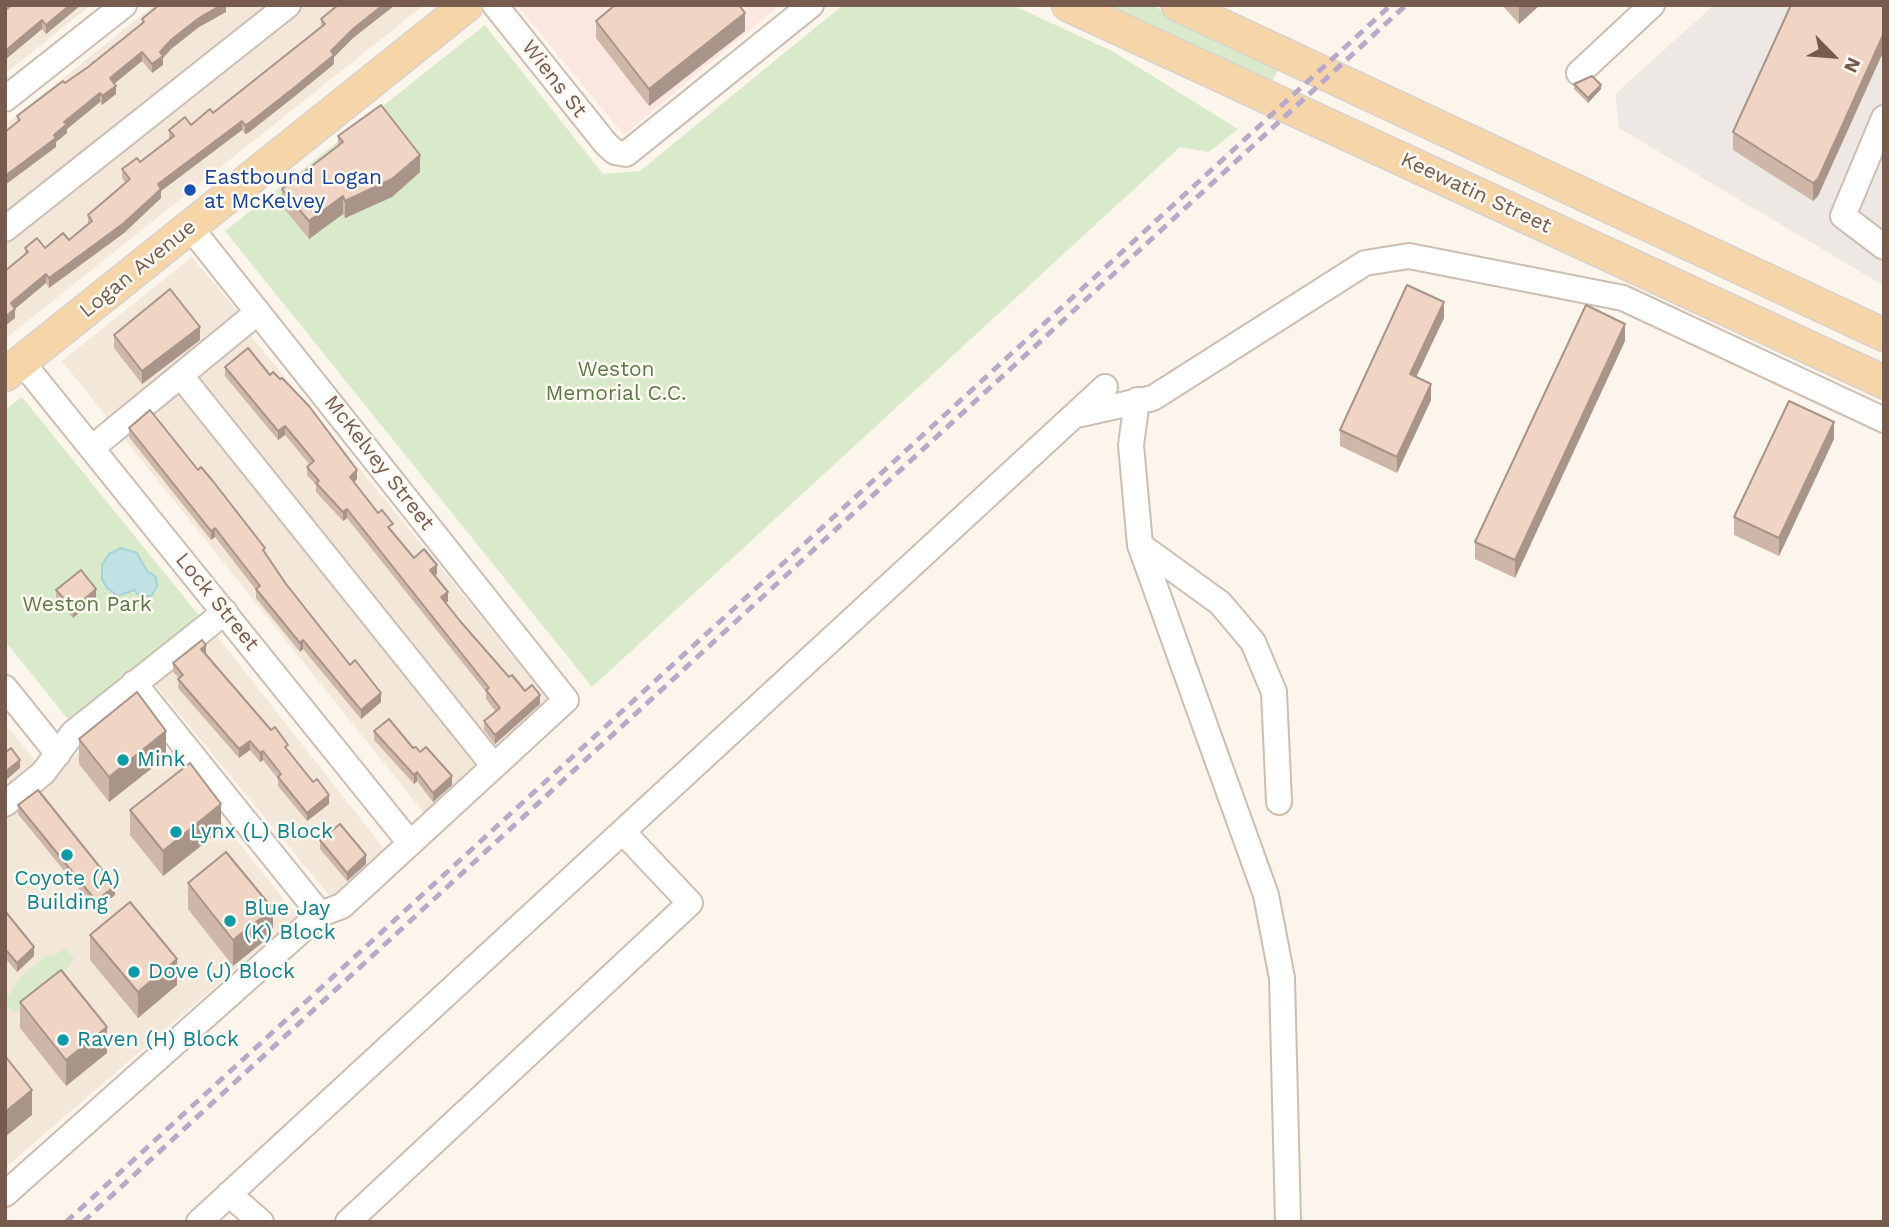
<!DOCTYPE html>
<style>
body{margin:0}
#map{position:relative;width:1889px;height:1227px;overflow:hidden;background:#fcf5eb;font-family:"Work Sans",sans-serif}
canvas{display:block}
.frame{position:absolute;inset:0;border:7px solid #775b4f;pointer-events:none}
.north{position:absolute;left:1798px;top:21px;width:70px;height:70px;-webkit-text-stroke:5px #fef9f2;paint-order:stroke;rotate:115deg;font-size:19px;font-weight:700;line-height:28px;text-align:center;color:#775b4f}
.north::after{content:'';display:block;margin:auto;width:24px;height:32px;background:#775b4f;clip-path:polygon(50% 0,100% 100%,50% 72%,0 100%)}
</style>
<div id="map">
<canvas width="1889" height="1227"></canvas>
<div class="frame"></div>
<div class="north">N</div>
</div>
<script>
const c = document.querySelector('canvas').getContext('2d');
c.lineJoin = 'round';
function fill(path, color) { c.fillStyle = color; c.fill(path, 'evenodd'); }
const poly = rows => new Path2D(rows.map(r => 'M' + r).join(''));
function trace(path, color, width, dash) { c.strokeStyle = color; c.lineWidth = width; c.lineCap = dash ? 'butt' : 'round'; c.setLineDash(dash || []); c.stroke(path); }
function write(font, color, halo, rows, align = 'center') {
  c.font = font + ' "Work Sans",sans-serif'; c.lineWidth = 5; c.setLineDash([]); c.textBaseline = 'middle'; c.strokeStyle = halo; c.fillStyle = color; for (const [text, x, y, turn = 0] of rows) {
    c.save(); c.translate(x, y); c.rotate((+turn || 0) * Math.PI / 180); c.textAlign = isNaN(turn) ? turn : align; if (halo) c.strokeText(text, 0, 0); c.fillText(text, 0, 0); c.restore();
  }
}
fill(poly([
 [5,5,91,5,5,74],
 [154,5,274,5,5,219,5,125],
 [304,5,424,5,5,339,5,243],
 [192,257,243,318,111,422,62,361],
 [247,331,552,704,499,754,191,378],
 [181,385,480,762,479,774,428,818,120,433],
 [213,631,389,855,333,900,152,681],
 [133,710,297,916,5,1168,5,812],
 [5,724,39,765,5,794]
]), '#f3e7da');
fill(poly([
 [517,5,780,5,624,135]
]), '#fbe7e0');
fill(poly([
 [1714,5,1884,5,1884,286,1619,128,1615,94]
]), '#eee8e4');
fill(poly([
 [843,5,1012,5,1112,51,1238,129,1209,152,1180,147,592,687,225,231,485,25,603,174,640,171],
 [1090,5,1151,5,1280,66,1269,88],
 [22,397,201,618,71,723,5,641,5,410],
 [65,948,74,958,63,974,22,1009,13,1012,6,1006,6,999,20,978,45,956,55,955]
]), '#d8eaca');
const water = poly([
 [121,548,137,553,147,571,156,577,157,586,152,595,142,598,134,590,118,596,107,588,102,579,102,565,109,554,121,548]
]);
fill(water, '#c0e2e5');
trace(water, '#a7d2d7', 2);
const minor = poly([
 [495,5,606,144,615,152,626,154,811,5],
 [1579,73,1652,5],
 [5,99,124,5],
 [1884,118,1843,216,1884,247],
 [5,229,288,5],
 [22,362,410,843],
 [181,376,493,765],
 [1137,400,1131,445,1140,545,1220,603,1253,642,1274,692,1279,802],
 [1081,414,1153,398,1365,263,1409,256,1623,298,1884,420],
 [93,447,258,312],
 [1140,545,1266,895,1282,978,1288,1222],
 [134,683,320,914],
 [5,688,58,754],
 [5,804,43,773,73,733,225,612],
 [5,1194,320,914,342,906,566,700,190,227],
 [229,1194,261,1222],
 [199,1222,1105,387],
 [348,1222,690,903,623,832]
]);
const major = poly([
 [1068,5,1884,382],
 [1178,5,1884,335],
 [5,375,467,5]
]);
trace(minor, '#cebdb1', 28);
trace(major, '#d9d1ce', 35);
trace(minor, '#fff', 24);
trace(major, '#f6d6a8', 32);
trace(poly([
 [66,1222,1391,5],
 [83,1222,1406,5]
]), '#b7a9c7', 5, [10, 7]);
fill(poly([
 [81,5,46,34,42,29,7,9],
 [226,5,226,12,199,27,171,49,163,58,163,65,152,73,142,61,114,84,116,94,102,105,100,102,67,129,67,133,56,142,56,147,17,123,17,116,88,67,142,24,142,19],
 [338,5,395,5,353,38,334,57,334,64,295,96,248,133,245,134,242,130,161,191,161,198,124,233,49,288,46,283,15,309,15,318,5,326,25,254,25,248,45,248,69,240,88,225,88,215,126,183,122,178,122,169,140,162,169,139,169,130,191,125,213,113,321,28,321,19],
 [1502,5,1540,5,1519,24],
 [1884,5,1884,50,1818,196,1813,201,1733,150,1733,132],
 [596,21,745,31,649,106,596,38],
 [1574,84,1601,89,1588,103,1574,89],
 [338,136,420,172,392,197,345,218,343,214,309,239,282,206,282,189,338,145],
 [1444,318,1416,377,1431,400,1397,473,1340,446,1340,430],
 [114,335,200,340,142,384,114,348],
 [1625,341,1515,578,1475,559,1475,542],
 [225,367,357,479,354,482,414,558,437,574,435,576,448,601,446,603,460,621,509,677,540,704,495,744,484,730,484,721,496,712,486,699,486,692,347,518,343,521,316,492,316,485,307,475,307,467,310,465,285,435,278,440,225,376],
 [129,428,265,552,286,584,350,665,381,702,361,719,303,649,300,652,256,598,256,590,215,537,211,540,129,437],
 [1834,439,1779,556,1734,535,1734,517],
 [56,590,96,597,73,618,56,599],
 [206,653,288,751,329,804,307,821,278,786,278,779,263,760,260,762,250,750,239,758,178,688,179,678,173,672,173,663],
 [374,731,413,748,452,785,433,802,417,781,414,784,374,740],
 [79,739,166,757,109,802,79,764],
 [18,805,115,895,96,910,18,814],
 [130,810,221,830,163,876,130,835],
 [320,840,366,864,347,881,320,849],
 [188,883,273,934,233,966,188,909],
 [5,911,34,956,17,972,5,958],
 [90,935,177,985,138,1018,90,960],
 [20,1002,107,1053,66,1086,20,1028]
]), '#ceb6a9');
fill(poly([
 [70,5,81,5,46,34,46,25],
 [221,5,226,5,226,12,199,27,171,49,163,58,163,65,152,73,152,64,160,52,171,40,199,18],
 [383,5,395,5,353,38,334,57,334,64,295,96,248,133,245,134,245,125,331,51,353,29],
 [1520,5,1540,5,1519,24,1519,7],
 [745,13,745,31,649,106,649,89],
 [42,20,42,29,5,60,5,51],
 [1884,33,1884,50,1818,196,1813,201,1813,183],
 [142,52,142,61,110,87,110,78],
 [1601,85,1601,89,1588,103,1588,98],
 [116,86,116,94,102,105,102,96],
 [100,93,100,102,67,129,67,133,56,142,56,147,5,185,5,176,54,135,64,122],
 [242,121,242,130,161,191,161,198,124,233,49,288,49,278,158,184],
 [420,155,420,172,392,197,345,218,345,201],
 [343,196,343,214,309,239,309,221],
 [46,274,46,283,11,312,11,303],
 [1444,302,1444,318,1410,390,1410,374],
 [15,309,15,318,5,326,5,317],
 [1625,324,1625,341,1515,578,1515,560],
 [200,327,200,340,142,384,142,371],
 [1431,384,1431,400,1397,473,1397,457],
 [1834,422,1834,439,1779,556,1779,538],
 [285,426,285,435,278,440,278,431],
 [357,470,357,479,350,486,350,477],
 [347,509,347,518,343,521,343,512],
 [215,528,215,537,211,540,211,531],
 [437,565,437,574,430,579,430,570],
 [96,589,96,597,73,618,73,609],
 [448,592,448,601,441,606,441,597],
 [303,640,303,649,300,652,300,643],
 [206,645,206,653,201,658,201,649],
 [381,693,381,702,361,719,361,710],
 [540,695,540,704,495,744,495,735],
 [166,731,166,757,109,802,109,777],
 [250,741,250,750,239,758,239,749],
 [263,751,263,760,260,762,260,753],
 [20,760,20,768,5,781,5,772],
 [417,772,417,781,414,784,414,775],
 [452,776,452,785,433,802,433,793],
 [329,795,329,804,307,821,307,813],
 [221,804,221,830,163,876,163,851],
 [366,855,366,864,347,881,347,873],
 [115,886,115,895,96,910,96,901],
 [273,909,273,934,233,966,233,940],
 [34,947,34,956,17,972,17,963],
 [177,959,177,985,138,1018,138,992],
 [107,1027,107,1053,66,1086,66,1060],
 [32,1090,32,1115,5,1137,5,1112]
]), '#a89489');
const building = poly([
 [11,5,70,5,46,25,42,20,5,51,5,7,7,9,11,5],
 [159,5,221,5,199,18,171,40,160,52,163,56,152,64,142,52,110,78,116,86,102,96,100,93,64,122,67,124,54,135,56,138,5,176,5,132,20,120,17,116,63,81,65,83,88,67,144,22,142,19,159,5],
 [338,5,383,5,353,29,331,51,334,55,295,87,248,124,245,125,242,121,158,184,161,189,124,223,49,278,46,274,11,303,15,309,5,317,5,271,28,252,25,248,37,238,45,248,63,233,69,240,92,221,88,215,130,179,122,169,137,158,140,162,174,136,169,130,185,117,191,125,210,109,213,113,325,24,321,19,338,5],
 [615,5,739,5,745,13,649,89,596,21,615,5],
 [1791,5,1884,5,1884,33,1818,179,1813,183,1733,132,1791,5],
 [1592,76,1601,85,1588,98,1574,84,1592,76],
 [381,105,420,155,392,179,345,201,343,196,309,221,282,189,343,142,338,136,381,105],
 [1407,285,1444,302,1410,374,1431,384,1397,457,1340,430,1407,285],
 [170,289,200,327,142,371,114,335,170,289],
 [1586,305,1625,324,1515,560,1475,542,1586,305],
 [248,348,270,375,273,372,280,379,282,378,309,406,357,470,350,477,378,513,382,510,393,524,388,527,414,558,424,549,437,565,430,570,448,592,441,597,460,621,509,677,512,675,525,691,532,685,540,695,495,735,484,721,500,708,486,690,489,688,347,509,343,512,316,483,319,481,307,467,314,461,285,426,278,431,225,367,248,348],
 [1789,401,1834,422,1779,538,1734,517,1789,401],
 [150,410,198,470,201,467,212,480,265,548,263,550,286,584,350,665,355,660,381,693,361,710,303,640,300,643,256,589,260,586,215,528,211,531,129,428,150,410],
 [81,570,96,589,73,609,56,590,81,570],
 [202,640,206,645,201,649,271,730,275,727,288,745,285,747,313,782,317,779,329,795,307,813,278,777,281,774,263,751,260,753,250,741,239,749,178,679,183,675,173,663,202,640],
 [137,692,166,731,109,777,79,739,137,692],
 [389,719,413,748,416,747,420,752,426,747,452,776,433,793,417,772,414,775,374,731,389,719],
 [11,748,20,760,5,772,5,751,6,752,11,748],
 [190,763,221,804,163,851,130,810,190,763],
 [38,790,115,886,96,901,18,805,38,790],
 [340,824,366,855,347,873,320,840,340,824],
 [226,852,273,909,233,940,188,883,226,852],
 [130,902,177,959,138,992,90,935,130,902],
 [5,911,34,947,17,963,5,949,5,911],
 [61,970,107,1027,66,1060,20,1002,61,970],
 [5,1056,32,1090,5,1112,5,1056]
]);
fill(building, '#f0d4c4');
trace(building, '#a89489', 2);
for (const [x, y, r, color] of [
 [190,190,7,"#1a4fb4"],
 [123,760,7,"#0f9aa8"],
 [176,832,7,"#0f9aa8"],
 [67,855,7,"#0f9aa8"],
 [230,921,7,"#0f9aa8"],
 [134,972,7,"#0f9aa8"],
 [63,1040,7,"#0f9aa8"]
]) { const dot = new Path2D(); dot.arc(x, y, r, 0, 2 * Math.PI); c.fillStyle = color; c.fill(dot); trace(dot, '#fef9f2', 2.5); }
write('21px', '#775b4f', '#fef9f2', [
 ["Wiens St",554,79,52],
 ["Keewatin Street",1476,193,25],
 ["Logan Avenue",138,269,-39],
 ["McKelvey Street",379,463,52],
 ["Lock Street",217,602,51]
]);
write('21px', '#164399', '#fef9f2', [
 ["Eastbound Logan",204,178],
 ["at McKelvey",204,202]
], 'left');
write('21px', '#597c47', '#fef9f2', [
 ["Weston",616,370],
 ["Memorial C.C.",616,394],
 ["Weston Park",87,605]
]);
write('21px', '#0d838f', '#fef9f2', [
 ["Mink",137,760],
 ["Lynx (L) Block",190,832],
 ["Coyote (A)",67,879,"center"],
 ["Building",67,903,"center"],
 ["Blue Jay",244,909],
 ["(K) Block",244,933],
 ["Dove (J) Block",148,972],
 ["Raven (H) Block",77,1040]
], 'left');
</script>
